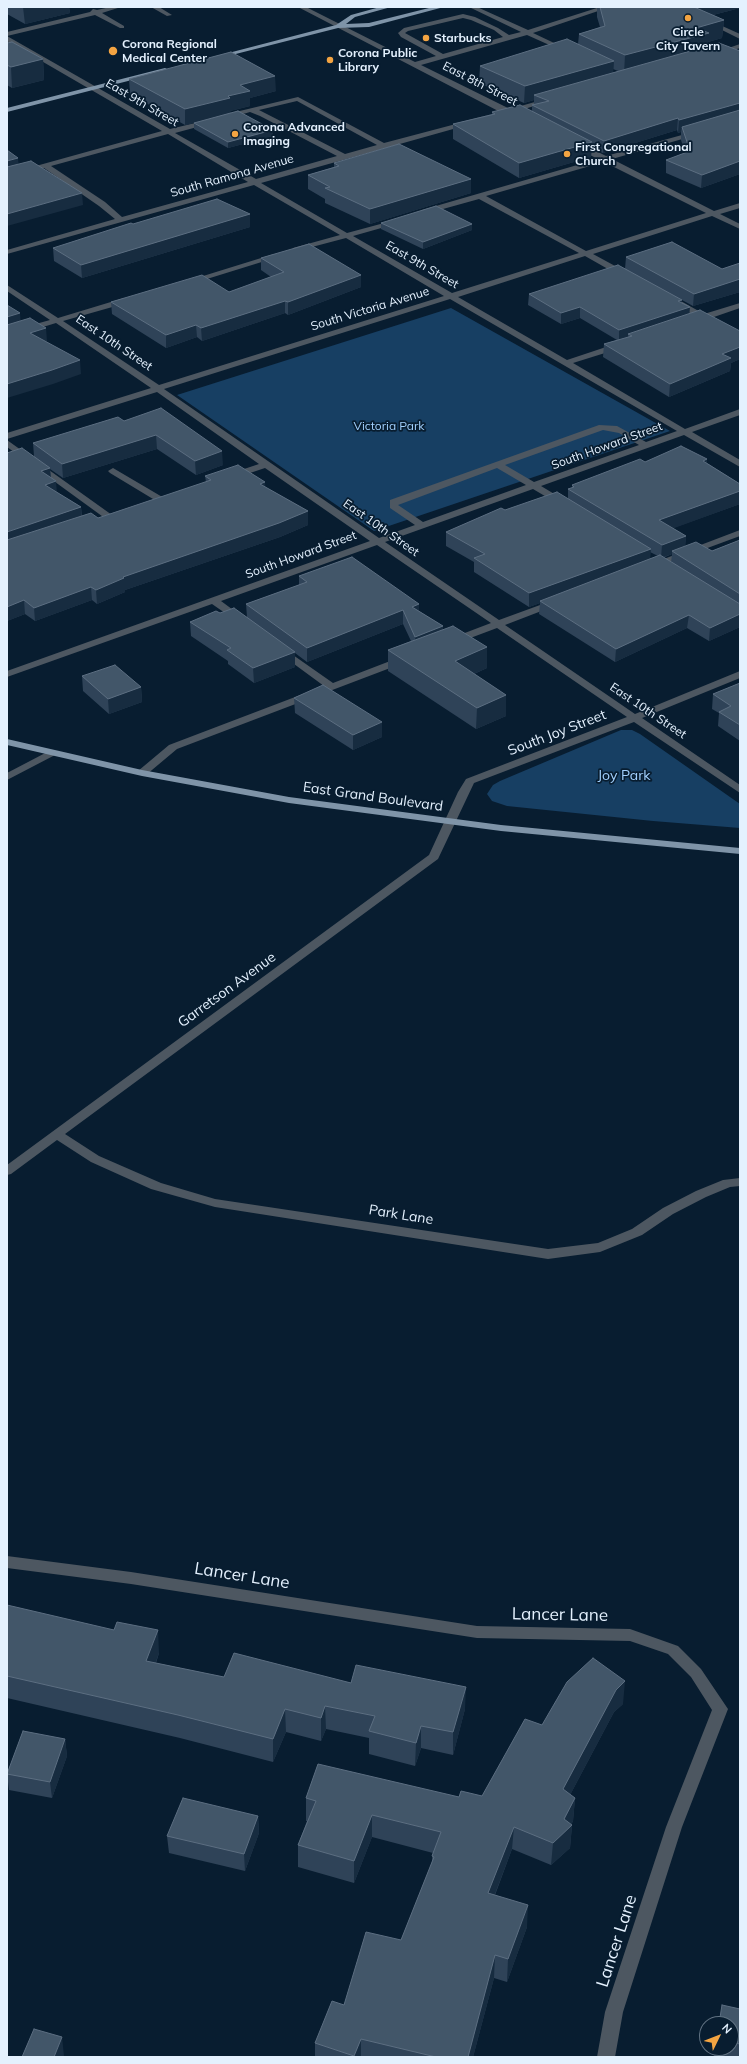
<!DOCTYPE html>
<style>
body{margin:0}
#map{position:relative;width:747px;height:2064px;overflow:hidden;background:#081d30;font-family:Mulish,sans-serif}
canvas{display:block}
.frame{position:absolute;inset:0;border:8px solid #e4f1fe;pointer-events:none}
.north{position:absolute;left:699px;top:2016px;width:40px;height:40px;box-sizing:border-box;background:#081d30;border:1px solid #607282;border-radius:50%;rotate:47deg;font-size:11px;font-weight:700;line-height:16px;text-align:center;color:#e4f1fe}
.north::after{content:'';display:block;margin:auto;width:14px;height:18px;background:#f3a442;clip-path:polygon(50% 0,100% 100%,50% 72%,0 100%)}
</style>
<div id="map">
<canvas width="747" height="2064"></canvas>
<div class="frame"></div>
<div class="north">N</div>
</div>
<script>
const c = document.querySelector('canvas').getContext('2d');
c.lineJoin = 'round';
function fill(path, color) { c.fillStyle = color; c.fill(path, 'evenodd'); }
const poly = rows => new Path2D(rows.map(r => 'M' + r).join(''));
function trace(path, color, width, dash) { c.strokeStyle = color; c.lineWidth = width; c.lineCap = dash ? 'butt' : 'round'; c.setLineDash(dash || []); c.stroke(path); }
function write(font, color, halo, rows, align = 'center') {
  c.font = font + ' Mulish,sans-serif'; c.lineWidth = 3.5; c.setLineDash([]); c.textBaseline = 'middle'; c.strokeStyle = halo; c.fillStyle = color; for (const [text, x, y, turn = 0] of rows) {
    c.save(); c.translate(x, y); c.rotate((+turn || 0) * Math.PI / 180); c.textAlign = isNaN(turn) ? turn : align; if (halo) c.strokeText(text, 0, 0); c.fillText(text, 0, 0); c.restore();
  }
}
fill(poly([
 [451,308,670,431,374,531,177,395],
 [621,730,632,730,640,734,740,804,740,828,653,821,507,806,492,801,487,794,493,785,500,781]
]), '#173f63');
fill(poly([
 [110,7,121,7,102,13,124,26,124,28,120,28,95,15,7,36,170,129,212,119,212,123,175,133,256,179,337,156,260,116,250,112,226,119,223,119,223,115,298,97,384,143,471,120,471,124,261,183,347,233,399,219,399,223,353,236,452,293,579,253,479,199,425,214,421,212,422,210,598,159,574,147,574,143,580,143,606,156,700,130,700,134,612,159,714,211,740,203,740,208,720,214,740,224,740,229,712,216,593,254,628,273,628,277,622,277,585,256,458,297,567,360,615,344,621,344,621,348,573,363,685,429,740,409,740,415,692,432,740,460,740,467,684,435,541,486,566,501,566,505,560,505,533,489,385,542,499,620,551,601,557,601,557,605,505,625,635,714,740,671,740,678,642,718,740,785,740,793,634,722,474,783,438,859,65,1134,99,1156,161,1183,215,1199,548,1249,598,1243,632,1229,663,1208,696,1191,723,1180,740,1178,740,1186,730,1187,706,1197,673,1214,642,1235,600,1252,548,1259,215,1207,151,1189,91,1162,57,1140,11,1174,7,1175,7,1165,429,855,458,792,466,779,627,717,497,628,457,643,449,643,448,641,449,639,491,623,377,545,221,601,244,618,246,620,244,622,238,622,212,604,7,677,7,671,370,541,265,468,235,478,229,478,229,474,259,464,157,392,7,439,7,433,151,388,56,323,7,338,7,332,50,320,7,291,7,285,58,318,124,298,130,298,130,302,63,321,159,385,444,296,346,238,293,252,293,248,340,235,254,185,7,254,7,250,115,219,99,206,44,168,7,178,7,174,162,131,7,41,7,32,90,12,93,9,97,10,110,7],
 [297,101,377,145,345,154,259,110,297,101],
 [168,134,248,182,122,217,105,202,51,166,168,134],
 [604,162,706,213,586,251,486,196,604,162],
 [450,299,677,431,646,442,617,426,599,425,390,500,390,508,415,525,379,538,164,389,450,299],
 [603,430,619,433,639,445,534,482,505,465,603,430],
 [497,468,526,485,423,522,398,505,497,468],
 [151,7,159,7,172,15,167,16,151,7],
 [298,7,306,7,415,62,436,56,401,37,398,33,404,28,463,14,475,17,498,28,509,35,521,32,469,7,477,7,528,30,600,7,610,7,533,33,569,50,569,52,565,52,527,35,421,65,510,109,549,98,553,100,515,112,518,114,514,116,504,114,298,7],
 [463,18,471,20,494,30,503,37,443,54,405,33,408,31,463,18],
 [720,25,740,34,740,39,718,28,717,27,720,25],
 [740,44,740,48,717,55,714,53,740,44],
 [274,254,281,256,194,283,187,281,274,254],
 [673,300,679,300,704,314,740,303,740,308,711,318,713,320,712,322,703,320,698,321,694,319,697,317,673,304,673,300],
 [7,440,112,515,112,519,106,519,7,447,7,440],
 [113,468,164,498,166,500,161,503,158,502,110,473,108,471,113,468],
 [740,530,740,536,656,567,653,568,648,565,740,530],
 [283,648,333,683,398,658,402,657,407,660,406,662,177,749,146,775,138,775,137,773,138,771,169,745,324,686,279,653,278,651,279,649,283,648],
 [51,750,56,753,55,755,7,780,7,773,51,750],
 [7,1556,131,1572,477,1626,630,1629,678,1646,701,1669,728,1709,682,1827,623,2012,615,2057,597,2057,605,2012,666,1827,712,1710,691,1677,668,1654,630,1641,477,1638,131,1584,7,1568,7,1556]
]), '#4d5761');
fill(poly([
 [380,7,391,7,355,17,346,24,369,23,433,7,444,7,369,27,338,28,216,59,213,57,336,25,351,15,380,7],
 [165,68,169,70,167,71,7,112,7,108,165,68],
 [7,739,142,770,289,797,501,825,740,848,740,854,501,831,289,803,142,776,7,745,7,739]
]), '#7f94a8');
fill(poly([
 [7,7,69,7,70,13,25,24,7,14],
 [597,7,740,7,740,8,713,15,724,20,722,38,708,42,708,47,740,51,740,174,701,188,666,173,666,160,685,153,681,140,681,132,678,133,677,130,603,153,592,148,591,157,519,178,453,139,453,124,492,114,492,112,532,111,532,105,534,104,534,100,524,103,479,83,480,66,578,44,579,34,600,27,597,17],
 [613,69,618,71,613,73],
 [7,43,43,59,44,80,12,88,7,85],
 [129,79,276,91,250,98,250,106,230,111,231,113,273,130,273,136,228,148,194,129,194,123,223,115,185,125,130,94],
 [334,163,471,179,471,193,370,224,325,203,325,199,308,189,308,175,334,167],
 [250,214,250,227,82,278,54,261,53,248],
 [381,223,472,224,472,230,423,249,381,229],
 [626,257,722,269,740,263,740,292,693,306,682,300,681,303,689,314,740,331,740,359,731,363,730,371,669,397,603,357,604,344,617,340,580,318,561,324,528,305,529,294,625,269],
 [261,258,361,287,288,315,285,313,202,341,197,337,166,348,112,314,111,302,229,292,271,277,261,270],
 [124,421,223,465,196,475,157,449,63,478,50,469,51,478,56,481,56,492,81,507,82,516,98,518,206,482,205,476,265,482,265,487,308,511,308,525,280,537,125,590,125,592,97,604,92,600,35,621,25,614,7,621,34,456,33,443],
 [707,459,707,463,740,484,740,504,673,528,686,536,685,546,712,551,740,540,740,627,709,641,687,628,615,662,539,614,540,603,529,607,474,572,474,562,446,546,446,532,505,510,568,499,568,489,572,488,572,485,645,462],
 [650,552,658,556,650,559],
 [672,554,671,563,663,558],
 [299,576,419,604,419,611,443,626,443,629,487,647,487,668,474,674,506,695,506,716,476,729,388,671,388,650,411,641,403,624,307,662,295,653,295,667,254,683,228,664,228,661,191,636,190,622,220,613,247,617,246,604,299,585],
 [82,676,141,687,142,702,109,714,83,691],
 [740,683,740,741,718,726,719,713,712,709,713,694],
 [294,698,382,737,353,750,295,713],
 [7,1605,159,1653,156,1663,224,1677,351,1683,465,1709,453,1755,421,1748,415,1766,369,1754,369,1738,326,1729,321,1741,286,1732,273,1762,180,1738,7,1698],
 [623,1704,614,1712,570,1795,575,1798,573,1821,571,1825,572,1825,570,1848,551,1865,512,1849,495,1895,527,1927,507,1982,494,1978,473,2057,315,2057,315,2043,344,2005,401,1940,432,1863,432,1856,433,1853,372,1837,354,1883,298,1867,298,1845,307,1821,306,1821,306,1798,459,1797,482,1796,542,1725],
 [65,1739,67,1756,52,1798,9,1790,7,1774],
 [258,1816,259,1833,245,1871,169,1853,167,1836],
 [740,2009,740,2057,714,2057,715,2048,731,2048,731,2024]
]), '#2f4358');
fill(poly([
 [23,7,69,7,70,13,25,24],
 [686,7,740,7,740,8,685,22],
 [724,20,722,38,708,42,708,51,624,74,625,55,696,28],
 [43,59,44,80,12,88,11,67],
 [614,61,613,78,534,95,534,100,524,103,525,86],
 [275,76,276,91,250,98,250,106,230,111,231,113,185,125,185,109,240,85],
 [740,103,740,110,682,127,681,132,678,133,679,120],
 [678,118,677,130,603,153,604,141],
 [273,130,273,136,228,148,228,142],
 [592,142,591,157,519,178,519,163],
 [18,158,19,169,7,173,7,161],
 [740,161,740,174,701,188,702,175],
 [471,179,471,193,370,224,370,209],
 [82,193,83,205,7,226,7,214],
 [250,214,250,227,82,278,81,265],
 [472,224,472,230,423,249,423,242],
 [361,275,361,287,288,315,288,302],
 [740,279,740,292,693,306,694,294],
 [682,300,681,310,690,307,689,318,632,336,628,334,628,338,619,341,619,330,678,301],
 [285,301,285,313,202,341,201,328],
 [580,307,580,318,561,324,561,313],
 [20,313,21,326,7,331,7,317],
 [196,325,197,337,166,348,166,335],
 [46,328,47,341,31,347,30,333],
 [740,347,740,359,731,363,730,371,669,397,670,384,722,354],
 [80,360,81,374,53,384,7,398,7,384],
 [156,435,157,449,63,478,62,464],
 [222,451,223,465,196,475,195,461],
 [707,459,706,472,703,461],
 [50,468,51,481,41,471],
 [56,481,57,494,45,485],
 [265,482,266,495,260,484],
 [740,491,740,504,658,534,659,520],
 [81,507,82,521,7,545,7,532],
 [308,511,308,525,280,537,125,590,125,592,97,604,96,590,123,577],
 [686,536,685,549,672,551,672,554,661,558,662,545],
 [651,549,650,563,540,601,540,603,529,607,529,593],
 [91,587,92,600,35,621,34,608],
 [24,600,25,614,7,621,7,607],
 [419,604,419,618,412,607],
 [403,610,403,624,307,662,307,648],
 [740,614,740,627,709,641,710,628],
 [689,615,687,628,615,662,616,649],
 [443,626,443,640,415,651,415,637],
 [487,647,487,668,455,682,455,661],
 [295,652,295,667,254,683,253,668],
 [141,687,142,702,109,714,108,699],
 [506,695,506,716,476,729,477,708],
 [382,722,382,737,353,750,353,735],
 [158,1630,159,1653,148,1684,146,1661],
 [625,1681,623,1704,614,1712,561,1812,563,1789,616,1690],
 [466,1687,465,1709,453,1755,453,1732],
 [325,1706,326,1729,321,1741,321,1718],
 [285,1709,286,1732,273,1762,273,1739],
 [421,1726,421,1748,415,1766,416,1743],
 [65,1739,67,1756,52,1798,50,1782],
 [575,1798,573,1821,570,1827,572,1825,570,1848,551,1865,553,1843],
 [372,1815,372,1837,354,1883,354,1861],
 [258,1816,259,1833,245,1871,244,1854],
 [514,1827,512,1849,487,1915,488,1893],
 [528,1905,527,1927,507,1982,508,1959],
 [495,1955,494,1978,473,2057,468,2057],
 [62,2037,64,2056,64,2057,54,2057],
 [361,2039,361,2057,354,2057,354,2056]
]), '#172c40');
const building = poly([
 [600,7,694,7,724,20,696,28,709,33,625,55,579,34,605,26,600,7],
 [567,39,614,61,525,86,480,66,567,39],
 [12,42,43,59,11,67,7,65,7,43,12,42],
 [719,43,740,51,740,103,679,120,678,118,604,141,532,105,549,101,534,95,719,43],
 [231,52,275,76,240,85,250,91,228,96,230,98,185,109,129,79,231,52],
 [520,105,592,142,519,163,453,124,495,114,492,112,520,105],
 [740,110,740,161,702,175,666,160,690,151,682,127,740,110],
 [238,111,273,130,228,142,194,123,238,111],
 [399,144,471,179,370,209,325,188,330,187,308,175,339,166,334,163,399,144],
 [7,150,18,158,7,161,7,150],
 [31,161,82,193,7,214,7,167,31,161],
 [217,199,250,214,81,265,53,248,131,223,133,224,217,199],
 [436,206,472,224,423,242,381,223,436,206],
 [672,242,722,269,740,263,740,279,694,294,626,257,672,242],
 [309,244,361,275,288,302,285,301,201,328,196,325,166,335,111,302,202,275,229,292,284,272,261,258,309,244],
 [618,265,682,300,678,301,690,307,619,330,580,307,561,313,529,294,618,265],
 [7,305,20,313,7,317,7,305],
 [700,310,740,331,740,347,722,354,731,358,670,384,604,344,632,336,628,334,700,310],
 [30,318,46,328,30,333,80,360,52,370,7,384,7,325,30,318],
 [161,408,222,451,195,461,156,435,62,464,33,443,118,417,124,421,161,408],
 [681,446,707,459,703,461,740,484,740,491,659,520,686,536,662,545,568,489,574,487,572,485,640,459,645,462,681,446],
 [22,448,50,468,41,471,56,481,45,485,81,507,7,532,7,453,22,448],
 [238,465,265,482,260,484,308,511,279,523,123,577,124,578,96,590,91,587,34,608,24,600,7,607,7,540,91,513,98,518,211,480,205,476,238,465],
 [557,492,651,549,529,593,474,558,485,554,446,532,501,508,505,510,557,492],
 [740,540,740,594,672,551,696,542,712,551,740,540],
 [660,555,740,604,740,614,710,628,689,615,616,649,540,601,660,555],
 [352,557,419,604,412,607,443,626,415,637,403,610,307,648,246,604,307,582,299,576,352,557],
 [234,608,295,652,253,668,227,650,231,648,190,622,216,611,220,613,234,608],
 [453,626,487,647,455,661,506,695,477,708,388,650,453,626],
 [115,665,141,687,108,699,82,676,115,665],
 [740,683,740,725,719,712,731,706,713,694,740,683],
 [323,685,382,722,353,735,294,698,323,685],
 [7,1605,114,1630,117,1622,158,1630,146,1661,224,1677,234,1653,351,1683,356,1665,466,1687,453,1732,421,1726,416,1743,369,1731,375,1716,325,1706,321,1718,285,1709,273,1739,178,1715,7,1676,7,1605],
 [593,1658,625,1681,616,1690,563,1789,575,1798,564,1819,572,1825,553,1843,514,1827,488,1893,528,1905,508,1959,495,1955,468,2057,436,2057,361,2039,354,2056,315,2043,332,2001,344,2005,366,1932,401,1940,434,1857,432,1856,441,1832,372,1815,354,1861,298,1845,316,1801,306,1798,318,1764,459,1797,461,1791,482,1796,525,1719,542,1725,567,1682,593,1658],
 [23,1731,65,1739,50,1782,7,1774,23,1731],
 [183,1798,258,1816,244,1854,167,1836,183,1798],
 [722,2005,740,2009,740,2044,731,2042,731,2024,719,2024,722,2005],
 [34,2029,62,2037,54,2057,22,2057,34,2029]
]);
fill(building, '#425669');
trace(building, '#5c6e81', 1);
for (const [x, y, r, color] of [
 [688,18,4,"#f3a442"],
 [426,38,4,"#f3a442"],
 [113,51,5,"#f3a442"],
 [330,60,4,"#f3a442"],
 [235,134,4,"#f3a442"],
 [567,154,4,"#f3a442"]
]) { const dot = new Path2D(); dot.arc(x, y, r, 0, 2 * Math.PI); c.fillStyle = color; c.fill(dot); trace(dot, '#081d30', 1.5); }
write('bold 12px', '#e4f1fe', '#081d30', [
 ["Circle",688,32,"center"],
 ["City Tavern",688,46,"center"],
 ["Starbucks",434,38],
 ["Corona Regional",122,44],
 ["Medical Center",122,58],
 ["Corona Public",338,53],
 ["Library",338,67],
 ["Corona Advanced",243,127],
 ["Imaging",243,141],
 ["First Congregational",575,147],
 ["Church",575,161]
], 'left');
write('12px', '#e4f1fe', '#081d30', [
 ["East 8th Street",480,84,27],
 ["East 9th Street",142,103,30],
 ["South Ramona Avenue",232,176,-16],
 ["East 9th Street",422,265,30],
 ["South Victoria Avenue",370,309,-17],
 ["East 10th Street",114,343,34],
 ["South Howard Street",607,446,-20],
 ["East 10th Street",381,528,35],
 ["South Howard Street",301,555,-20],
 ["East 10th Street",648,711,34]
]);
write('12px', '#a2d0fd', '#081d30', [
 ["Victoria Park",389,426]
]);
write('14px', '#e4f1fe', '#081d30', [
 ["South Joy Street",557,733,-21],
 ["East Grand Boulevard",373,797,8],
 ["Garretson Avenue",227,990,-36],
 ["Park Lane",401,1215,9]
]);
write('14px', '#a2d0fd', '#081d30', [
 ["Joy Park",624,776]
]);
write('17px', '#e4f1fe', '#081d30', [
 ["Lancer Lane",242,1576,9],
 ["Lancer Lane",560,1615,1],
 ["Lancer Lane",617,1941,-72]
]);
</script>
